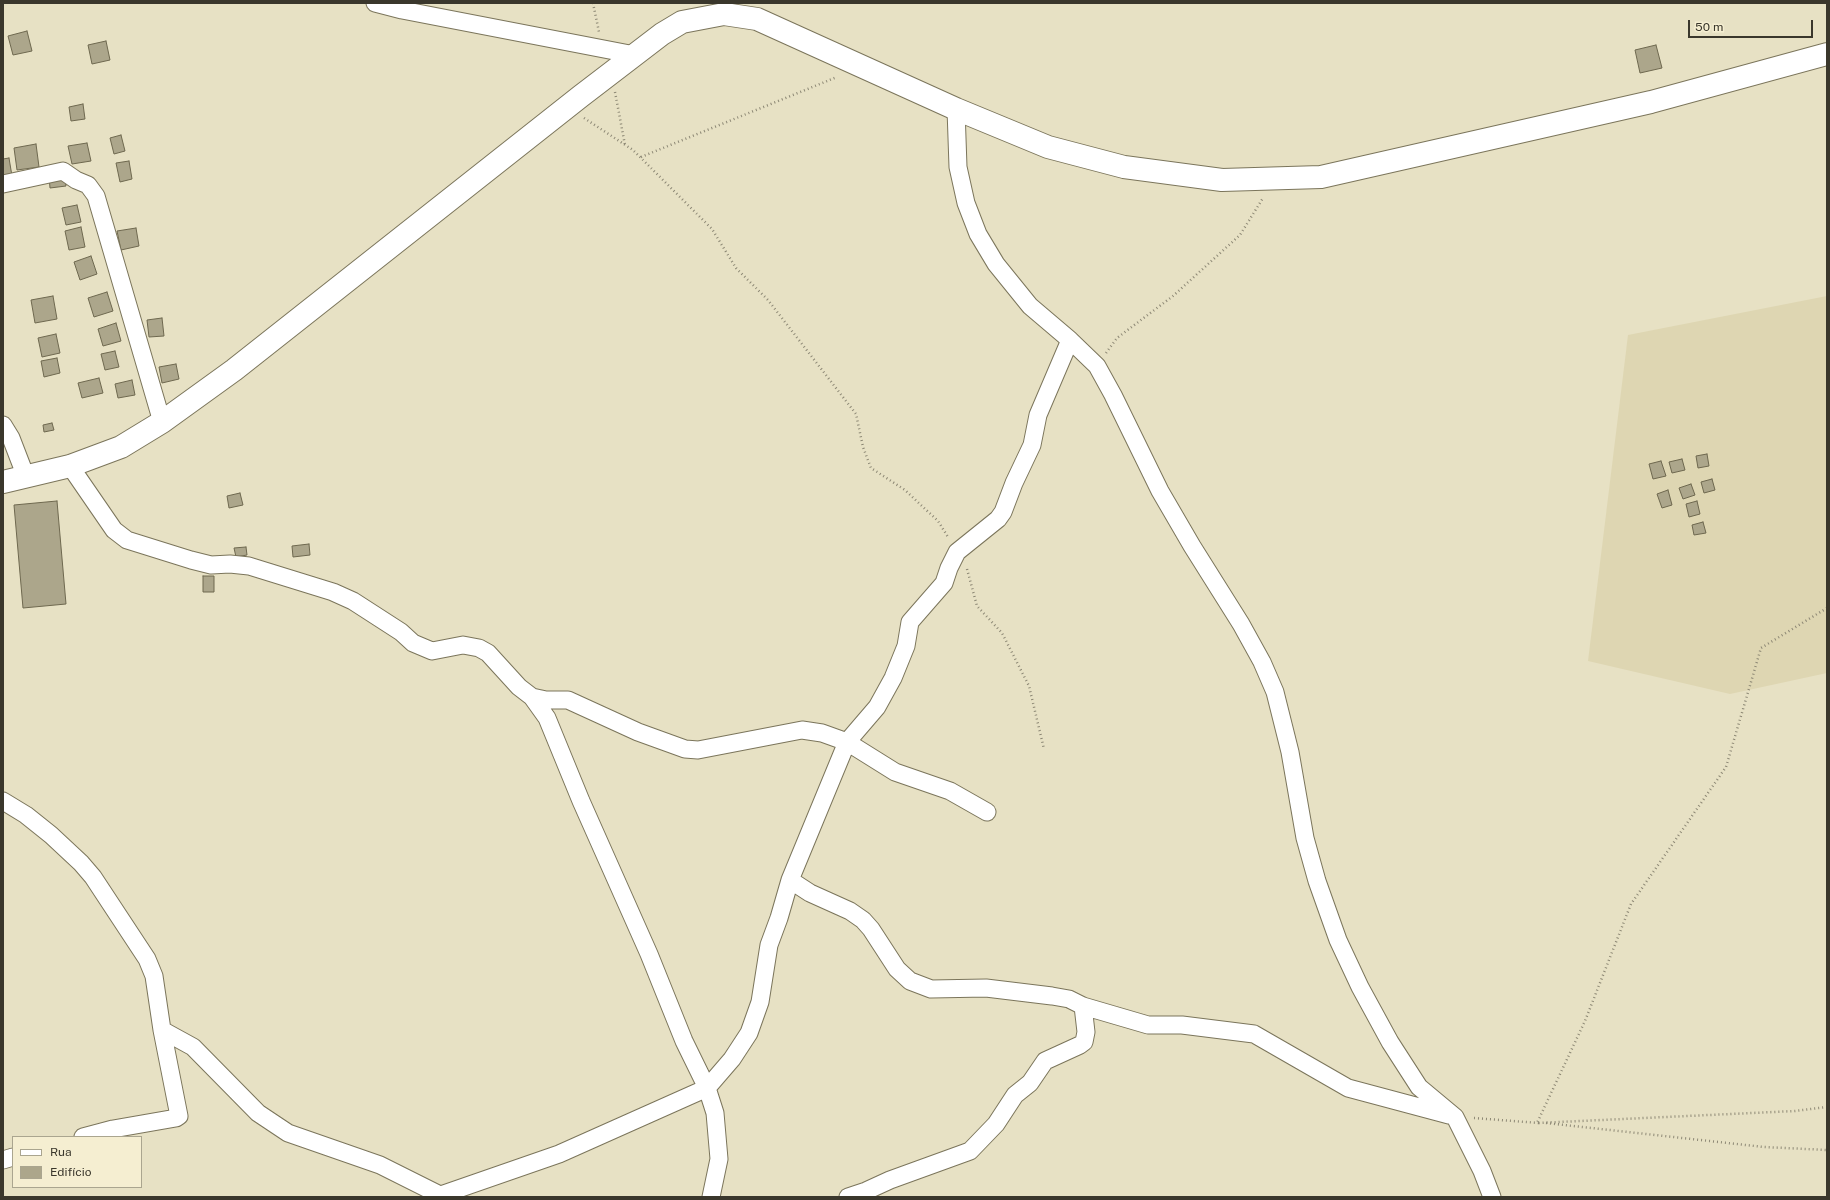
<!DOCTYPE html>
<meta charset="utf-8">
<style>
body{margin:0}
#map{position:relative;width:1830px;height:1200px;overflow:hidden;background:#e7e1c4;font-family:"Public Sans",sans-serif}
canvas{display:block}
.frame{position:absolute;inset:0;border:4px solid #3a372c;pointer-events:none}
.legend{position:absolute;left:12px;top:1136px;width:130px;height:52px;box-sizing:border-box;background:#f5eed1;border:1px solid #aaa58f;margin:0;padding:5px 7px;list-style:none;font-size:12px;color:#3a372c}
.legend li{display:flex;align-items:center;gap:8px;height:20px}
.legend b{width:20px;border:1px solid #aaa58f}
.scale{position:absolute;left:1688px;top:20px;width:125px;height:18px;box-sizing:border-box;border:2px solid #3a372c;border-top:0;padding-left:5px;font-size:12px;line-height:14px;white-space:nowrap;color:#3a372c;-webkit-text-stroke:3px #f5eed1;paint-order:stroke}
</style>
<div id="map">
<canvas width="1830" height="1200"></canvas>
<div class="frame"></div>
<ul class="legend">
<li><b style="height:5px;background:#fff"></b>Rua</li>
<li><b style="height:11px;background:#aca68b"></b>Edifício</li>
</ul>
<div class="scale">50 m</div>
</div>
<script>
const c = document.querySelector('canvas').getContext('2d');
c.lineJoin = 'round';
function fill(path, color) { c.fillStyle = color; c.fill(path, 'evenodd'); }
const poly = rows => new Path2D(rows.map(r => 'M' + r).join(''));
function trace(path, color, width, dash) { c.strokeStyle = color; c.lineWidth = width; c.lineCap = dash ? 'butt' : 'round'; c.setLineDash(dash || []); c.stroke(path); }
fill(poly([
 [1827,296,1827,673,1730,694,1588,661,1628,335]
]), '#ded6b2');
const building = poly([
 [27,31,32,51,13,55,8,36,27,31],
 [106,41,110,60,92,64,88,45,106,41],
 [1656,45,1662,68,1640,73,1635,50,1656,45],
 [83,104,85,119,71,121,69,107,83,104],
 [121,135,125,151,114,154,110,138,121,135],
 [87,143,91,161,72,164,68,146,87,143],
 [36,144,39,167,17,170,14,148,36,144],
 [9,158,12,176,3,177,3,159,9,158],
 [129,161,132,179,120,182,116,163,129,161],
 [64,174,66,186,50,188,49,176,64,174],
 [77,205,81,222,66,225,62,208,77,205],
 [81,227,85,247,69,250,65,231,81,227],
 [136,228,139,246,121,250,117,231,136,228],
 [91,256,97,274,80,280,74,262,91,256],
 [107,292,113,311,94,317,88,298,107,292],
 [53,296,57,319,35,323,31,300,53,296],
 [162,318,164,336,149,337,147,320,162,318],
 [116,323,121,341,103,346,98,329,116,323],
 [56,334,60,353,42,357,38,338,56,334],
 [115,351,119,367,105,370,101,354,115,351],
 [57,358,60,373,44,377,41,361,57,358],
 [176,364,179,379,162,383,159,367,176,364],
 [99,378,103,393,82,398,78,383,99,378],
 [132,380,135,395,118,398,115,384,132,380],
 [52,423,54,430,44,432,43,425,52,423],
 [1707,454,1709,466,1698,468,1696,456,1707,454],
 [1682,459,1685,470,1672,473,1669,462,1682,459],
 [1661,461,1666,476,1653,479,1649,464,1661,461],
 [1712,479,1715,490,1704,493,1701,482,1712,479],
 [1691,484,1695,495,1683,499,1679,488,1691,484],
 [1668,490,1672,505,1662,508,1657,494,1668,490],
 [240,493,243,505,229,508,227,496,240,493],
 [57,501,66,604,23,608,14,505,57,501],
 [1697,501,1700,514,1689,517,1686,504,1697,501],
 [1703,522,1706,533,1694,535,1692,525,1703,522],
 [309,544,310,555,293,557,292,546,309,544],
 [246,547,247,555,236,557,234,548,246,547],
 [203,576,214,576,214,592,203,592,203,576]
]);
fill(building, '#aca68b');
trace(building, '#6e684f', 1);
const street = poly([
 [375,3,402,10,635,55],
 [956,109,958,167,966,203,978,234,996,264,1030,306,1070,340,1097,366,1113,395,1160,491,1192,546,1241,624,1262,662,1275,692,1290,752,1305,838,1317,881,1338,940,1360,987,1390,1042,1419,1087,1455,1117,1482,1171,1492,1197],
 [3,184,63,171,76,180,88,185,96,196,162,422],
 [3,425,11,438,26,477],
 [70,466,114,530,127,540,191,560,211,565,230,564,249,566,333,592,353,601,401,632,413,643,432,651,463,645,479,648,488,653,519,687,532,697,546,700,568,700,638,732,685,749,698,750,802,730,822,733,847,742,895,772,950,791,987,812],
 [532,697,547,718,581,801,649,954,684,1041,707,1088,715,1113,719,1159,711,1197],
 [3,801,26,815,51,835,81,863,93,877,147,959,154,976,162,1030,179,1116,176,1118,113,1129,83,1137],
 [790,880,810,893,850,911,863,920,871,929,897,969,910,981,931,989,986,988,1052,996,1069,999,1083,1006,1148,1025,1182,1025,1254,1034,1348,1088,1449,1115],
 [162,1030,193,1047,258,1113,288,1133,380,1165,444,1197],
 [3,1160,13,1157],
 [435,1197,559,1154,707,1088,732,1059,749,1033,760,1002,769,945,779,918,790,880,847,742,877,707,893,678,906,646,910,622,944,583,949,568,957,552,998,519,1003,512,1014,483,1032,445,1038,415,1070,340],
 [848,1197,866,1191,890,1180,970,1151,996,1124,1015,1095,1030,1083,1045,1061,1080,1045,1084,1042,1086,1032,1083,1006]
]);
const secondary = poly([
 [3,482,70,466,121,447,162,422,234,370,581,96,662,34,682,22,724,14,757,19,956,109,1048,147,1124,167,1222,180,1321,177,1651,102,1827,54]
]);
trace(street, '#7b755b', 19);
trace(secondary, '#7b755b', 24);
trace(poly([
 [593,3,599,32],
 [615,92,625,145],
 [584,118,633,150,712,229,736,268,768,300,856,414,863,447,871,468,905,490,938,521,948,537],
 [641,157,837,77],
 [1106,353,1117,338,1173,296,1240,235,1263,198],
 [967,569,977,606,1002,633,1029,686,1044,749],
 [1827,608,1761,648,1726,767,1631,904,1585,1021,1537,1123,1795,1111,1827,1107],
 [1474,1118,1539,1123],
 [1546,1123,1764,1147,1827,1150]
]), '#8d8875', 2.5, [1, 3]);
trace(street, '#fff', 17);
trace(secondary, '#fff', 22);
</script>
